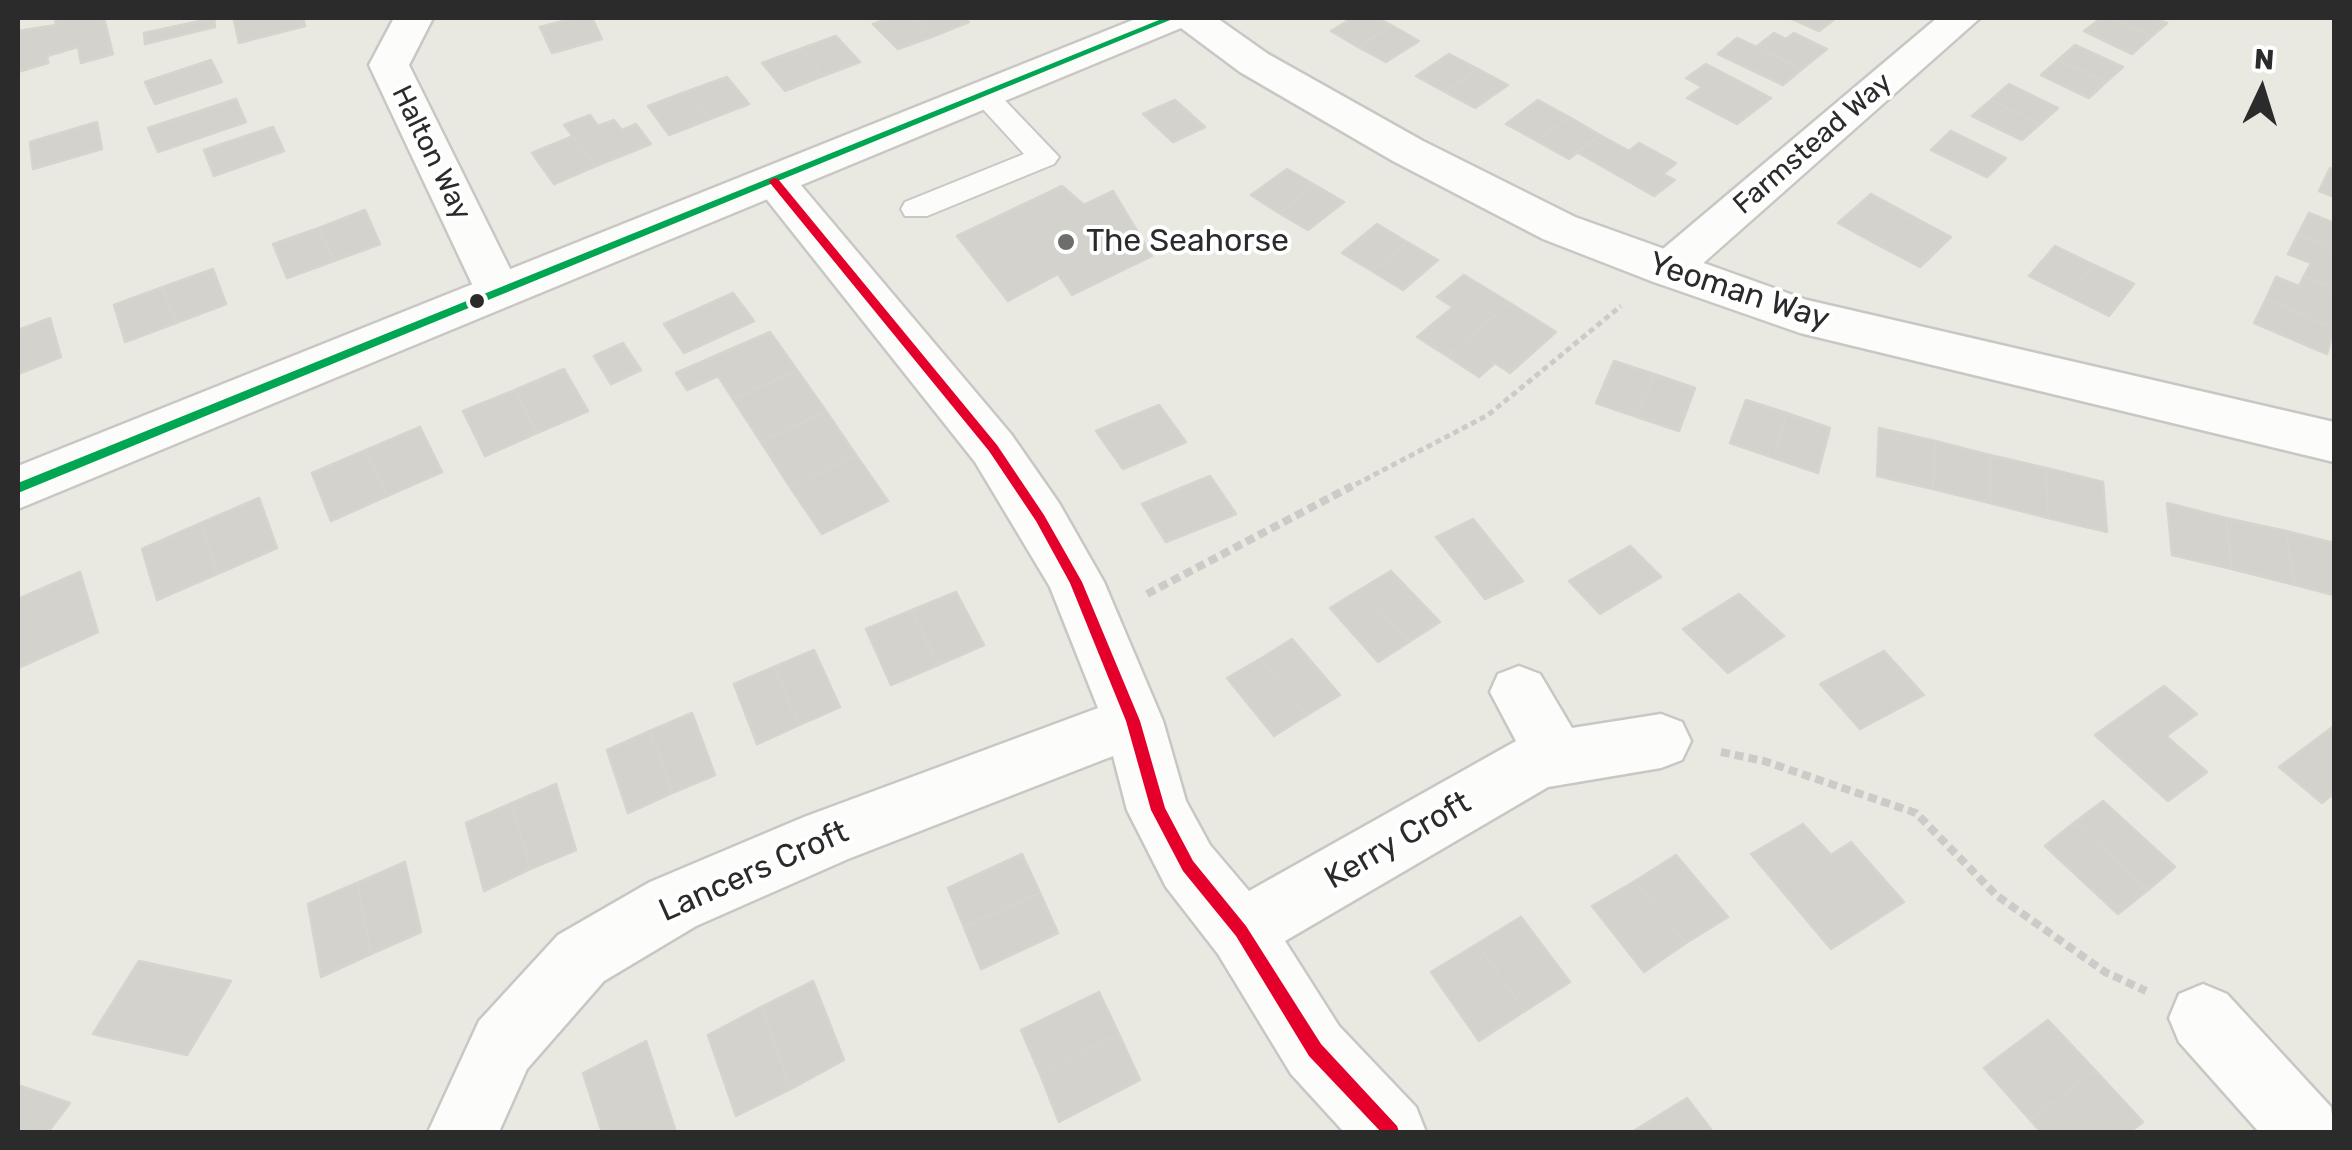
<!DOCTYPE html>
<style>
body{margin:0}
#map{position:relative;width:2352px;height:1150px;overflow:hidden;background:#eae9e1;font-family:Rubik,sans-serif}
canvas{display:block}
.frame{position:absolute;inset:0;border:20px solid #2b2b2b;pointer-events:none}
.north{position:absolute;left:2212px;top:40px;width:100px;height:100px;-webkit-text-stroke:8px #fff;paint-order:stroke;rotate:4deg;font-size:28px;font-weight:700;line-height:40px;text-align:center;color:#2b2b2b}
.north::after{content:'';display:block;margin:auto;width:35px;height:45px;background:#2b2b2b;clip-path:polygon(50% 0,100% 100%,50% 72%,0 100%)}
</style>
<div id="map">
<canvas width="2352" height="1150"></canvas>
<div class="frame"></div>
<div class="north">N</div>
</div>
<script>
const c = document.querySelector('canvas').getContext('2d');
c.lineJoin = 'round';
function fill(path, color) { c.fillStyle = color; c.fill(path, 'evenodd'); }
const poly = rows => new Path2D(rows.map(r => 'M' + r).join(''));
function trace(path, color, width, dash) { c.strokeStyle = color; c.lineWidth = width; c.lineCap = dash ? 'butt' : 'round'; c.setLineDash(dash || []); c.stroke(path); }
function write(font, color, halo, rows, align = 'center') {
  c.font = font + ' Rubik,sans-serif'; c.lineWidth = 8; c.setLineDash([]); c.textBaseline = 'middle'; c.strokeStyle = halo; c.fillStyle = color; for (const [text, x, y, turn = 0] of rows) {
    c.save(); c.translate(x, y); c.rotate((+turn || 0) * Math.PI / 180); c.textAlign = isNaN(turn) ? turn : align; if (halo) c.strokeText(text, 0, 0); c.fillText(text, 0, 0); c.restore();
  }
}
const building = poly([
 [55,18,104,18,113,54,81,63,78,47,47,56,48,63,18,72,18,31,56,25,55,18],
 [214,18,215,27,145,44,144,33,214,18],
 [244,18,303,18,305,26,239,43,234,20,244,18],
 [575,18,592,18,602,39,552,53,540,27,575,18],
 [889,18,916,18,934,36,898,49,873,24,889,18],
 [916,18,964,18,969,22,934,36,916,18],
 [1352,18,1376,18,1391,25,1358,47,1331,31,1352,18],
 [1790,18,1836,18,1819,31,1790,18],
 [2101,18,2111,18,2152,36,2132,54,2084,31,2101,18],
 [2111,18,2154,18,2167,23,2152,36,2111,18],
 [1391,25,1419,41,1386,62,1358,47,1391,25],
 [1774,33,1786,39,1794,33,1827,49,1802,69,1756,47,1774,33],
 [836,36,860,62,823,76,800,49,836,36],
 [1737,38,1756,47,1802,69,1783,85,1718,54,1737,38],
 [2075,45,2123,67,2106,82,2058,60,2075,45],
 [800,49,823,76,785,91,762,63,800,49],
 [1449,54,1478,69,1445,92,1416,76,1449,54],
 [211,60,222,82,155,104,145,82,211,60],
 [2058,60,2106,82,2089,98,2041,75,2058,60],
 [1706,64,1771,98,1737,124,1687,98,1702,87,1686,78,1706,64],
 [1478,69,1508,85,1475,108,1445,92,1478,69],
 [727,77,749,104,710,119,688,91,727,77],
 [2009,84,2058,108,2040,124,1991,100,2009,84],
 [688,91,710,119,669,135,648,106,688,91],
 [236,99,246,122,158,152,148,128,236,99],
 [1175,100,1205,127,1173,142,1143,114,1175,100],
 [1538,100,1569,117,1537,141,1506,124,1538,100],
 [1991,100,2040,124,2022,140,1972,116,1991,100],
 [590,115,598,126,614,120,622,130,636,124,651,144,596,166,564,125,590,115],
 [1569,117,1600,135,1569,159,1537,141,1569,117],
 [97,122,102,149,33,169,30,142,97,122],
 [273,127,284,151,214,176,204,150,273,127],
 [1951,131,2006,158,1987,177,1931,150,1951,131],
 [1600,135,1629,151,1639,143,1676,163,1663,174,1675,180,1654,196,1577,152,1600,135],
 [573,136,596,166,554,184,532,153,573,136],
 [2330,168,2334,170,2334,197,2319,191,2330,168],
 [1287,169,1315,185,1279,213,1251,195,1287,169],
 [1315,185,1344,202,1308,230,1279,213,1315,185],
 [1062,186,1084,205,1113,191,1152,256,1072,295,1058,274,1008,301,957,236,1062,186],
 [1871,194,1910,215,1878,245,1838,223,1871,194],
 [365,210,380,244,334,261,319,228,365,210],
 [2309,213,2334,223,2334,249,2298,234,2309,213],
 [1910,215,1951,237,1920,267,1878,245,1910,215],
 [1377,224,1407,242,1372,271,1342,253,1377,224],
 [319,228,334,261,287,278,273,244,319,228],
 [2298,234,2334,249,2334,289,2304,276,2311,263,2288,254,2298,234],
 [1407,242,1438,260,1403,290,1372,271,1407,242],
 [2055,246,2094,265,2069,296,2029,276,2055,246],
 [2094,265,2134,284,2109,316,2069,296,2094,265],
 [213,269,226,304,176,323,163,287,213,269],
 [1464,275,1510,303,1447,356,1417,337,1453,307,1437,297,1464,275],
 [2304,276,2334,289,2334,328,2266,299,2276,277,2299,286,2304,276],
 [163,287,176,323,125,342,114,305,163,287],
 [733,293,754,321,684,353,664,324,733,293],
 [2266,299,2334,328,2327,354,2254,323,2266,299],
 [1510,303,1556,332,1510,373,1495,363,1479,377,1447,356,1510,303],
 [50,318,61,357,18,374,18,330,50,318],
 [770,332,797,370,733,399,718,376,687,390,676,373,770,332],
 [623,343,641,370,611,384,594,356,623,343],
 [1614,361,1654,374,1637,417,1596,403,1614,361],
 [564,369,588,411,537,433,515,390,564,369],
 [797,370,826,411,761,442,733,399,797,370],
 [1654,374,1695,388,1679,431,1637,417,1654,374],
 [515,390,537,433,485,456,463,411,515,390],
 [1746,400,1787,413,1774,458,1730,443,1746,400],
 [1159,405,1186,442,1123,469,1096,431,1159,405],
 [826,411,856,455,790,487,761,442,826,411],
 [1787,413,1830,428,1818,473,1774,458,1787,413],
 [420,427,442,472,387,496,366,450,420,427],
 [1879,428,1935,441,1933,489,1877,476,1879,428],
 [1935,441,1990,455,1990,503,1933,489,1935,441],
 [366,450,387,496,331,521,312,473,366,450],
 [856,455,888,501,822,534,790,487,856,455],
 [1990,455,2046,468,2048,518,1990,503,1990,455],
 [2046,468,2103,482,2107,532,2048,518,2046,468],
 [1210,476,1236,514,1166,542,1142,504,1210,476],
 [259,498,277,548,217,574,201,523,259,498],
 [2167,503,2226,518,2232,569,2172,555,2167,503],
 [2226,518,2286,531,2295,585,2232,569,2226,518],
 [1473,519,1523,581,1485,599,1436,537,1473,519],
 [201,523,217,574,157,600,142,549,201,523],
 [2286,531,2334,543,2334,595,2295,585,2286,531],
 [1630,546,1661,577,1600,614,1569,581,1630,546],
 [1391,571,1440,622,1409,642,1361,589,1391,571],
 [80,572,98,632,18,668,18,599,80,572],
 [1361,589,1409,642,1378,662,1330,608,1361,589],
 [956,592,984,645,938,665,912,610,956,592],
 [1739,594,1784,636,1728,673,1683,629,1739,594],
 [912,610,938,665,891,685,866,629,912,610],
 [1292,639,1340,695,1307,715,1260,659,1292,639],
 [814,650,840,707,799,725,774,667,814,650],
 [1884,651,1924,695,1860,729,1820,684,1884,651],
 [1260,659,1307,715,1274,736,1227,678,1260,659],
 [774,667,799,725,757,744,734,684,774,667],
 [2164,686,2197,714,2166,736,2207,772,2168,801,2095,735,2164,686],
 [692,713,715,775,672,793,650,731,692,713],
 [2334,726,2334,793,2322,803,2279,767,2334,726],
 [650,731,672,793,628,813,607,750,650,731],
 [556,784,576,850,530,869,512,803,556,784],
 [2103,801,2175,867,2148,890,2075,822,2103,801],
 [512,803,530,869,484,891,466,823,512,803],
 [2075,822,2148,890,2118,914,2045,846,2075,822],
 [1803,824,1831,855,1851,842,1904,902,1831,949,1751,854,1803,824],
 [1022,854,1040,893,964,927,948,888,1022,854],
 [1676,855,1728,917,1686,943,1635,881,1676,855],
 [405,862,421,932,371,954,357,883,405,862],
 [1635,881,1686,943,1644,972,1592,906,1635,881],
 [357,883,371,954,321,977,308,904,357,883],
 [1040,893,1058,933,981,969,964,927,1040,893],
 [1521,917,1570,982,1525,1011,1477,944,1521,917],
 [1477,944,1525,1011,1479,1041,1431,972,1477,944],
 [139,961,231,981,187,1055,93,1034,139,961],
 [813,981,844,1060,791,1089,761,1007,813,981],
 [1099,992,1119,1034,1040,1074,1021,1030,1099,992],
 [761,1007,791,1089,736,1116,708,1035,761,1007],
 [2048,1020,2095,1070,2030,1120,1984,1068,2048,1020],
 [1119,1034,1140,1080,1059,1122,1040,1074,1119,1034],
 [646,1041,676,1132,602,1132,583,1073,646,1041],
 [2095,1070,2143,1122,2130,1132,2041,1132,2030,1120,2095,1070],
 [18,1085,70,1103,48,1132,18,1132,18,1085],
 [1687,1098,1713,1132,1632,1132,1687,1098]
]);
fill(building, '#d3d2cc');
trace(building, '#d5d4cd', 2.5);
const service = poly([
 [984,86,994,89,1059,157,1054,164,927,216,905,216,901,209,905,202,1024,154,970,95,984,86]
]);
const minor = poly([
 [394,18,433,18,409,65,520,289,514,301,497,306,480,301,369,65,394,18],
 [1937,18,1980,18,1683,281,1667,286,1651,281,1644,270,1651,259,1937,18],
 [774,167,789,171,1011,434,1059,503,1104,582,1163,721,1186,801,1210,845,1249,891,1516,741,1490,692,1498,674,1519,666,1540,674,1572,728,1661,714,1682,722,1691,741,1682,760,1661,768,1548,787,1285,941,1339,1026,1416,1107,1426,1132,1344,1132,1291,1074,1218,954,1166,887,1127,810,1113,756,848,859,696,926,604,981,527,1069,499,1132,428,1132,479,1021,558,935,650,882,804,817,1098,708,1050,587,975,462,752,181,759,171,774,167],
 [2203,984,2227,994,2331,1107,2334,1132,2259,1132,2179,1042,2169,1018,2179,994,2203,984]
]);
const tertiary = poly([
 [1138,18,1217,18,1268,54,1423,141,1575,217,1807,300,2334,422,2334,462,1800,333,1651,281,1543,239,1393,161,1240,72,1181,28,18,509,18,466,1138,18]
]);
trace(service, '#c8c7c6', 4);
trace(minor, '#c8c7c6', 5);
trace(tertiary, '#c8c7c6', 5);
trace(poly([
 [1347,489,1488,415,1621,306]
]), '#cbcbc9', 5, [6, 4]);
trace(poly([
 [1147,594,1352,486],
 [1721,752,1764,761,1916,813,1996,895,2105,972,2146,991]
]), '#cbcbc9', 8, [9, 5]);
fill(service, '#fcfcfa');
fill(minor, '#fcfcfa');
fill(tertiary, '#fcfcfa');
fill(poly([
 [1164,18,1175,18,18,493,18,483,1164,18]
]), '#00a651');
fill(poly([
 [774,178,778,179,997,445,1044,515,1082,582,1140,721,1165,808,1193,861,1246,926,1321,1044,1397,1126,1399,1132,1381,1132,1309,1056,1236,936,1183,871,1151,810,1126,721,1070,583,1036,521,989,451,770,183,769,181,774,178]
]), '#e4002b');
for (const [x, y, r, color] of [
 [1066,242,10,"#6e6e6b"],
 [477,301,9,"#2b2b2b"]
]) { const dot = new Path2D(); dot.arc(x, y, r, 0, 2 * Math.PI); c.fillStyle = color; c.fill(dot); trace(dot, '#fff', 4); }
write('28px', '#2b2b2b', '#fff', [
 ["Farmstead Way",1813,144,-41],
 ["Halton Way",431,153,64]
]);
write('32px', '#2b2b2b', '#fff', [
 ["The Seahorse",1086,242]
], 'left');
write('32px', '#2b2b2b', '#fff', [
 ["Yeoman Way",1739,292,18],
 ["Kerry Croft",1398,841,-30],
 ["Lancers Croft",754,872,-24]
]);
</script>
